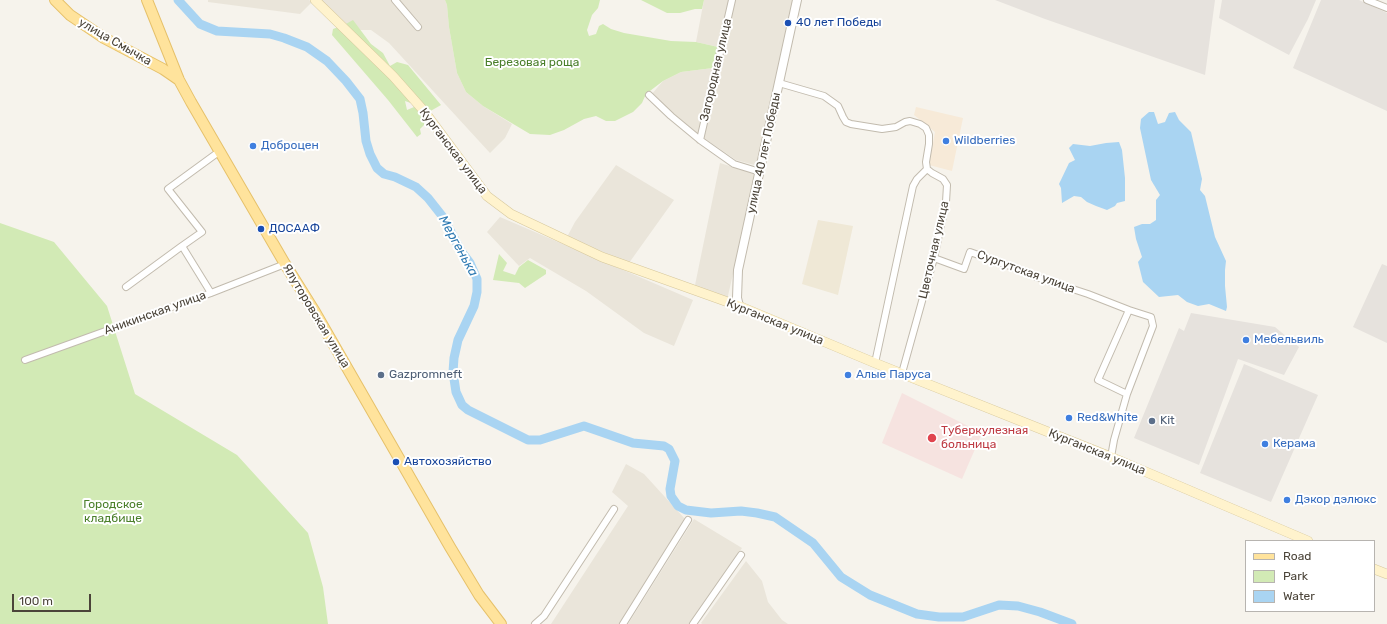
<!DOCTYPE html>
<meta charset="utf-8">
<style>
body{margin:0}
#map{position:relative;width:1387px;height:624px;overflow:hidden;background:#f6f3ec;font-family:Rubik,sans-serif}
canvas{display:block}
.legend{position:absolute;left:1245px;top:540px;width:130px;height:72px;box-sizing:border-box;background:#fff;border:1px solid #b7b4b0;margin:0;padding:5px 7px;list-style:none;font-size:12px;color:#4b4439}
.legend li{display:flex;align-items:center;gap:8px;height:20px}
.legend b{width:20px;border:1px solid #b7b4b0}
.scale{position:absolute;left:12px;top:594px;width:79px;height:18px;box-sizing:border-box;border:2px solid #4b4439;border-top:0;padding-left:5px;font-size:12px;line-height:14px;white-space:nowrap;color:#4b4439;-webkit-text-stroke:3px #fff;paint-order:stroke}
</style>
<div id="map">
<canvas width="1387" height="624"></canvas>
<ul class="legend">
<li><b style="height:5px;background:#ffe39c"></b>Road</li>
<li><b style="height:11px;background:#d2eab5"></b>Park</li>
<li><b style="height:11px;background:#a9d4f2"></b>Water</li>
</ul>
<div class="scale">100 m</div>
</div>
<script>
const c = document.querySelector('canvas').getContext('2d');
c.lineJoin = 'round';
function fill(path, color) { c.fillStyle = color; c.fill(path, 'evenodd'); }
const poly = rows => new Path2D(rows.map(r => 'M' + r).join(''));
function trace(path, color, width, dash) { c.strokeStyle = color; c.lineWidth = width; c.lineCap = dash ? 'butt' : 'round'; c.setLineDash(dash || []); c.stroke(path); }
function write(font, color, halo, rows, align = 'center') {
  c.font = font + ' Rubik,sans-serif'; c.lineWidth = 4; c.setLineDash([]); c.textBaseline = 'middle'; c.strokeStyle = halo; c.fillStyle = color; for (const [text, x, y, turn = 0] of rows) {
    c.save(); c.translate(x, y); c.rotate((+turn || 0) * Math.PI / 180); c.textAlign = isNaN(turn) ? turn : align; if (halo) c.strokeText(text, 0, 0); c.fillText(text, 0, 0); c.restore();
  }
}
fill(poly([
 [208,0,309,0,312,2,300,14,208,2],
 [321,0,392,0,419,31,422,28,398,0,445,0,447,5,449,27,457,73,466,92,483,106,512,124,505,138,490,153,389,43,371,30,352,30],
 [704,0,729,0,718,47,696,42],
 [735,0,793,0,758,166,736,160,704,138],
 [713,68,698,135,651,95,663,81,681,72],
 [720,163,756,174,727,300,694,290],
 [616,165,674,200,629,263,567,237,575,222],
 [500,217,693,300,674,346,644,333,586,291,530,258,519,266,487,232],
 [626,464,644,474,685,519,620,624,551,624,628,506,612,492],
 [694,519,742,548,689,624,628,624],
 [746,561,762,581,768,602,782,620,788,624,702,624,701,623]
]), '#eae5da');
fill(poly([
 [916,107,963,118,952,171,929,165,935,132,914,115]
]), '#f7ead8');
fill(poly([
 [995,0,1215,0,1205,75,1045,19],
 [1222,0,1316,0,1308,19,1289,55,1219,18],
 [1321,0,1359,0,1387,13,1387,111,1293,68],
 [1382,264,1387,266,1387,343,1353,327],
 [1191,313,1275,327,1299,347,1284,375,1238,359,1199,465,1134,438,1179,328,1184,331],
 [1244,364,1318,395,1271,502,1200,473]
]), '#e6e2dd');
fill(poly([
 [818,220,853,226,838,295,802,284]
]), '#efe8d6');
fill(poly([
 [902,393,982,433,962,479,882,443]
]), '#f6e3e0');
fill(poly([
 [445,0,600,0,598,8,592,15,587,30,589,36,596,34,599,26,603,24,611,29,624,33,671,41,696,42,718,47,713,68,681,72,663,81,646,94,642,103,633,112,615,121,606,121,596,116,584,119,564,130,550,135,530,134,483,106,466,92,457,73,449,27,447,5],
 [641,0,704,0,702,9,695,9,680,13,667,13],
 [353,20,371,44,383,53,390,66,397,62,408,65,441,105,427,113,422,107,405,101,407,110,414,107,424,111,424,125,420,129,421,134,417,137,388,100,332,35,333,29,344,25],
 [0,223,54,242,107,306,135,394,237,455,308,533,323,587,328,624,0,624],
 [499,254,507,263,503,271,515,275,519,267,528,260,546,270,546,274,525,288,519,283,493,280]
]), '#d2eab5');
fill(poly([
 [1149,112,1154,112,1158,124,1165,122,1169,113,1175,112,1179,120,1191,132,1202,179,1200,190,1205,196,1215,237,1226,261,1225,270,1225,286,1227,307,1226,311,1209,304,1198,306,1187,302,1178,295,1159,297,1143,282,1138,262,1142,257,1136,239,1134,227,1142,224,1150,224,1156,220,1156,200,1160,195,1151,180,1140,128,1141,119],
 [1119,142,1122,150,1125,178,1125,201,1117,203,1115,206,1107,210,1096,206,1087,202,1081,197,1074,196,1062,203,1061,188,1059,184,1069,163,1075,160,1069,148,1073,144,1090,146,1106,143]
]), '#a9d4f2');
trace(poly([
 [178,0,200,24,217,31,270,34,284,38,307,47,327,61,346,81,360,99,363,113,366,141,370,154,377,168,384,174,395,177,416,187,428,198,443,217,461,251,470,263,477,279,477,292,474,306,458,340,454,358,453,372,456,392,462,405,468,410,528,440,540,440,584,426,633,443,664,446,669,449,675,461,670,489,671,496,678,506,686,510,711,513,741,511,757,513,775,517,813,543,841,577,870,595,917,614,939,617,963,617,999,605,1018,606,1040,612,1072,624]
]), '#a9d4f2', 9);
const minor = poly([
 [395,0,418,27],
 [1367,0,1387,8],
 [779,83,824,96,838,106,843,117,846,122,851,124,882,129,896,127,905,122,910,121,920,124,926,128,929,135,929,144,926,162,927,169,932,173,943,179,947,185,946,202,934,258,902,373],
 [649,95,671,116,700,140,734,164,760,172],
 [700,140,732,0],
 [934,258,964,269,970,252,1021,270,1036,277,1088,294,1129,310],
 [126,287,182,246],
 [211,293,182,246,202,232,168,189,220,151],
 [25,360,211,293,285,264],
 [875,363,913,186,917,179,927,169],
 [1111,457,1114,440,1127,394,1153,326,1151,317,1129,310,1098,380,1127,394],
 [535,624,544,616,614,509],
 [623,624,688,520],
 [693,624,741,555]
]);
const tertiary = poly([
 [739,306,737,298,738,270,797,0]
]);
const secondary = poly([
 [315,0,393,76,424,111,487,196,511,214,602,257,739,306,875,363,1111,457,1308,541],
 [1374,569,1387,574]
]);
const primary = poly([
 [55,0,70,15,104,38,163,69,179,80],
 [147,0,179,80,191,102,285,264,315,312,450,547,479,595,501,624]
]);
trace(minor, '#c2bbae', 8);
trace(tertiary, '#c2bbae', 10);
trace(secondary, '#d6c79b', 10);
trace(primary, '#e6c16a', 12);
trace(minor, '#fff', 6);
trace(tertiary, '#fff', 8);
trace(secondary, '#fff3cd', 9);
trace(primary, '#ffe39c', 10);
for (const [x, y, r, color] of [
 [788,23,4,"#1a4fb4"],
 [946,141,4,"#3f7fe0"],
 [253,146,4,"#3f7fe0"],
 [261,229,4,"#1a4fb4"],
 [1246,340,4,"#3f7fe0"],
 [381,375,4,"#5c6f8a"],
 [848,375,4,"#3f7fe0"],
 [1069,418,4,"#3f7fe0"],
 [1152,421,4,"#5c6f8a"],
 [932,438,5,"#e0444e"],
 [1265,444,4,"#3f7fe0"],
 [396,462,4,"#1a4fb4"],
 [1287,500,4,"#3f7fe0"]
]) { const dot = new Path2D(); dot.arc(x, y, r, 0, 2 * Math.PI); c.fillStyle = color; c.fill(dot); trace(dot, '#fff', 1.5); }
write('12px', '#164399', '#fff', [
 ["40 лет Победы",796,23],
 ["ДОСААФ",269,229],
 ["Автохозяйство",404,462]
], 'left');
write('12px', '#4b4439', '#fff', [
 ["улица Смычка",115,42,30],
 ["Загородная улица",716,70,-77],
 ["Курганская улица",453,151,53],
 ["улица 40 лет Победы",764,153,-78],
 ["Цветочная улица",934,250,-77],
 ["Сургутская улица",1026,272,20],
 ["Аникинская улица",155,313,-20],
 ["Ялуторовская улица",316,316,59],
 ["Курганская улица",775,322,22],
 ["Курганская улица",1097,452,22]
]);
write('12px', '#4a7f2a', '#fff', [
 ["Березовая роща",532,63],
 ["Городское",113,505],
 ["кладбище",113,519]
]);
write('12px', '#366cbe', '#fff', [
 ["Wildberries",954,141],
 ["Доброцен",261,146],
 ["Мебельвиль",1254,340],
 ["Алые Паруса",856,375],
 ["Red&White",1077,418],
 ["Керама",1273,444],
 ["Дэкор дэлюкс",1295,500]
], 'left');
write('12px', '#4e5e75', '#fff', [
 ["Gazpromneft",389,375],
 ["Kit",1160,421]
], 'left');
write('12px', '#be3a42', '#fff', [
 ["Туберкулезная",941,431],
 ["больница",941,445]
], 'left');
write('italic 13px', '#2e7ab2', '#fff', [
 ["Мергенька",458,246,61]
]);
</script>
